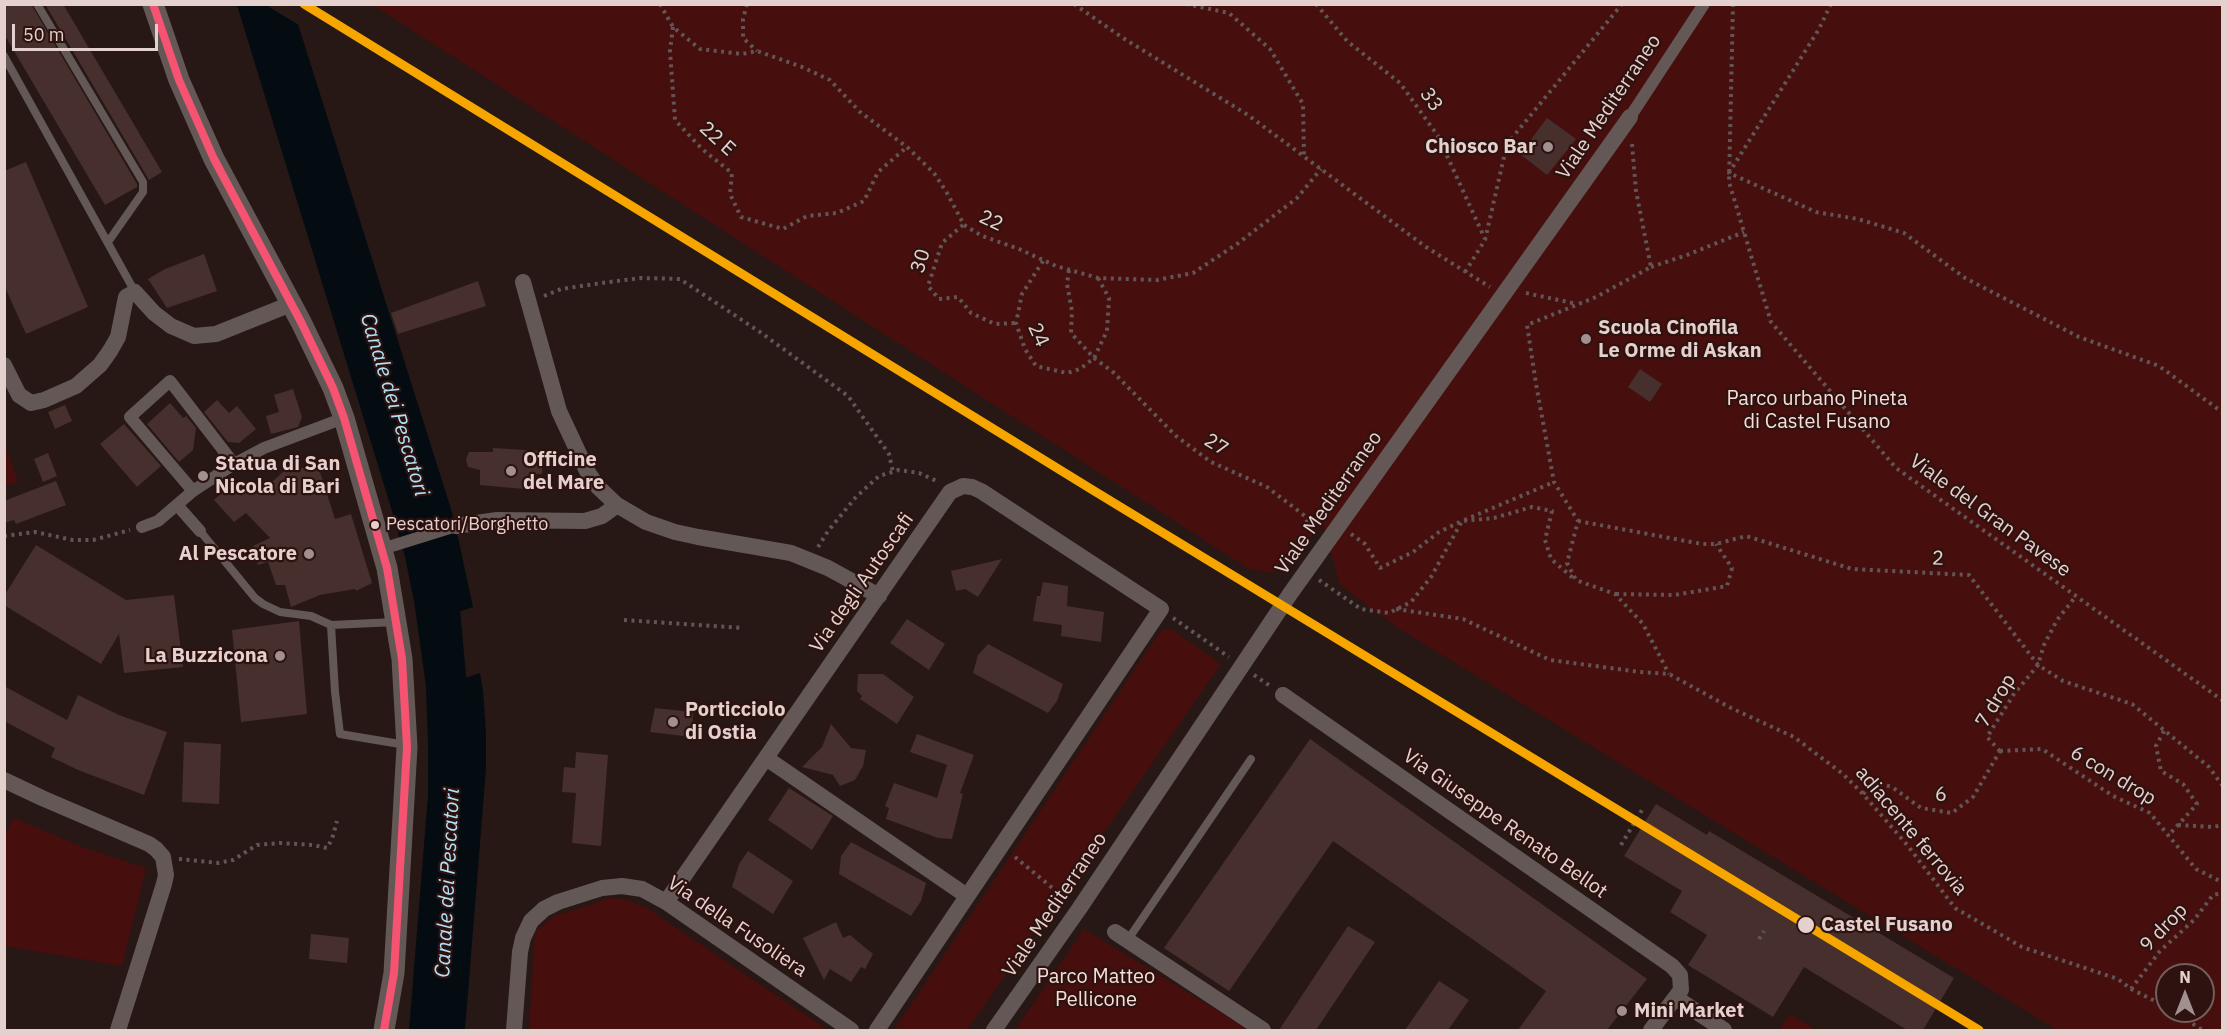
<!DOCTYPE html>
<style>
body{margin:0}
#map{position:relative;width:2227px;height:1035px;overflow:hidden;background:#271816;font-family:"IBM Plex Sans",sans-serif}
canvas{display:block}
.frame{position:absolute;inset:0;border:6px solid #e4d1ce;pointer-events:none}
.north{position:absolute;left:2155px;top:963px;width:60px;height:60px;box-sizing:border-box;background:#2d1210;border:2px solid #765e5c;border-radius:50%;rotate:0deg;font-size:16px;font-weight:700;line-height:24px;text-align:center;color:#e4d1ce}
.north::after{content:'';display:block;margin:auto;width:21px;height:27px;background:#a2908e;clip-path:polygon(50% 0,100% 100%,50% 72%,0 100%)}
.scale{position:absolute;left:12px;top:24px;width:146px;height:27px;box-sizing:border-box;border:3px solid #e4d1ce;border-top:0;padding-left:8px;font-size:18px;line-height:21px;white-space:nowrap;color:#e4d1ce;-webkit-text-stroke:4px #2d1210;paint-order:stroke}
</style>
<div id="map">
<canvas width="2227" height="1035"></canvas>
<div class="frame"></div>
<div class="north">N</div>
<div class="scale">50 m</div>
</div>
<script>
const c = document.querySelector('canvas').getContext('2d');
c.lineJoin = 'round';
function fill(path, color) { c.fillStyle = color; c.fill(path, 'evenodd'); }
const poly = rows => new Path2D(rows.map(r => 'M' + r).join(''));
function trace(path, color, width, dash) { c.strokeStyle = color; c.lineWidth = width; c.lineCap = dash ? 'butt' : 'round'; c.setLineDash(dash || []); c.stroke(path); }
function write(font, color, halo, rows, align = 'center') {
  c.font = font + ' "IBM Plex Sans",sans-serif'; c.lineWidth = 4.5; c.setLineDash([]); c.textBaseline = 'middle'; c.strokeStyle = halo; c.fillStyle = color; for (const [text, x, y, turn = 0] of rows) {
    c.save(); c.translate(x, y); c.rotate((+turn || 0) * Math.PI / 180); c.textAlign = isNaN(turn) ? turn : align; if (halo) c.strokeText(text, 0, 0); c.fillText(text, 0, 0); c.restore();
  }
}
fill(poly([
 [373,5,2222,5,2222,1030,2057,1030,1398,628,1340,585,1323,525,1272,573,1249,569],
 [2167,975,2203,975,2203,1011,2167,1011],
 [5,445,18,481,5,486,4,485],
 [1161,630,1173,630,1221,664,967,1030,894,1030],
 [14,818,85,848,146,868,122,966,5,946,5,834],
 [608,898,624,899,647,908,828,1030,529,1030,535,932,554,916,593,904],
 [1084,929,1249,1030,1015,1030],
 [1790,1014,1817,1030,1779,1030]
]), '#460e0c');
fill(poly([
 [237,5,292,5,451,509,459,542,473,607,451,615,456,681,480,673,483,690,486,732,486,769,465,1030,409,1030,428,795,428,745,426,686,414,601,405,557,392,511]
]), '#040c11');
fill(poly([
 [295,4,302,27,266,5,266,4]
]), '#271816');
trace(poly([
 [445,589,450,615,456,681,456,710]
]), '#040c11', 21);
fill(poly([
 [4,4,31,4,137,184,137,187,105,205,4,34],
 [45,4,63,4,162,172,149,180],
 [1547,118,1576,139,1547,175,1520,154],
 [26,162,88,307,26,334,4,285,4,171],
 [204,254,217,291,167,308,148,279,165,269],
 [478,281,486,306,398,334,391,313],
 [1640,369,1662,384,1650,402,1628,387],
 [293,389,302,417,298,427,271,434,266,416,279,412,274,395],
 [217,400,229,413,237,406,256,429,239,443,228,442,204,412],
 [170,403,183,418,186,416,196,428,193,450,179,462,147,424],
 [65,405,72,421,55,429,48,412],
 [124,424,161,466,137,487,100,444],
 [493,448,543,451,542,474,536,474,535,490,480,485,480,470,468,467,466,459,469,452,493,452],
 [48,453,57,476,43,482,34,459],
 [292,464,298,469,312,465,319,469,335,519,351,514,372,583,356,591,355,589,320,595,291,607,285,585,276,585,268,562,258,565,253,546,270,538,246,513,234,522,214,500,230,485,254,487,259,483,264,489],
 [56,481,66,505,16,524,14,520,4,523,4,501],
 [36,545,126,600,174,595,183,667,124,673,119,634,101,664,4,605,4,596],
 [1002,559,978,597,965,589,956,591,951,571],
 [1043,582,1068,586,1067,606,1104,612,1101,642,1061,636,1062,625,1033,621,1037,596,1040,596],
 [907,619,945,644,929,670,890,643],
 [299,621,307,714,241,722,232,630],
 [988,644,1063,684,1057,701,1048,713,973,673,978,655],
 [858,674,883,674,914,697,897,724,860,699,862,696,857,691],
 [4,686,67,720,78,695,119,715,167,732,144,795,78,770,51,757,55,748,4,721],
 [655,708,693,712,692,737,650,732],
 [831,724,851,748,866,750,863,766,855,780,840,786,833,775,802,767,822,747],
 [917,734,974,755,960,793,963,794,952,839,938,838,886,819,889,808,885,806,894,783,937,798,947,765,910,752],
 [1310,739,1647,979,1607,1030,1518,1030,1546,991,1333,841,1229,991,1164,948],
 [184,742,221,744,219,804,182,802],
 [576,752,608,755,601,846,572,843,576,793,562,792,564,767,575,768],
 [789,788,833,816,812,850,768,820],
 [1656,804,1707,835,1709,831,1954,978,1923,1030,1907,1030,1804,967,1773,1017,1688,965,1707,935,1670,912,1682,891,1624,856],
 [851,842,926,883,921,901,911,916,839,874,841,856],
 [748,851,793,881,773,914,732,887,739,864],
 [836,922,843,938,850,935,873,954,865,969,861,967,851,982,830,969,824,980,803,938],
 [1348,926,1375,942,1316,1030,1279,1030],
 [311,934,349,938,347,963,309,959],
 [1439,981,1469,1000,1448,1030,1405,1030]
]), '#462f2d');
trace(poly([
 [660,4,673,27,700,49,742,54,757,51,802,67,830,80,860,112,907,147,934,173,947,193,964,225,982,236,1019,249,1056,266,1098,278,1157,280,1193,273,1237,244,1297,198,1321,169],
 [747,4,743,19,743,38,757,51],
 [1074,4,1123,38,1248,115,1426,247,1490,287],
 [1186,4,1229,13,1270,49,1303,104,1304,155],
 [1316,4,1347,41,1400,83,1438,136,1485,239],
 [1733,4,1729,182,1771,322,1896,468,2222,700],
 [1831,4,1819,29,1729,173,1816,212,1858,219,1904,233,1965,278,2079,337,2159,366,2222,412],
 [673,27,670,51,675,120,702,149,732,173,730,194,741,217,783,229,807,216,837,213,864,201,878,172,907,147],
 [1632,144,1636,191,1651,267,1596,297,1527,325,1536,384,1554,482,1578,521,1567,563,1576,580,1615,594,1643,624,1669,674],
 [963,225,942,243,928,286,939,299,958,297,971,313,995,324,1016,323],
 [1043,261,1022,294,1016,323,1025,349,1036,366,1067,373,1080,369,1094,358,1107,331,1109,298,1098,278],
 [1651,267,1687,255,1744,232],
 [1069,270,1067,284,1072,311,1071,333,1094,358,1113,372,1176,436,1211,462,1267,487,1305,516,1313,534],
 [1465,272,1485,240,1507,144,1622,4],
 [1526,293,1577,304],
 [544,296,561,289,609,282,641,278,680,279,760,332,848,396,889,454,893,472],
 [1578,521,1702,544,1716,544,1746,536,1852,569,1969,575,2038,665,2063,681,2132,704,2209,767,2222,785],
 [1351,534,1365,544,1380,568,1413,552,1439,532,1462,521,1494,518,1532,507,1552,511,1545,540,1551,559,1573,578],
 [4,536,35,532,73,540,93,540,130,530],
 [818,547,828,531,856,497,879,476,899,470,919,473,939,482],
 [1319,580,1361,609,1389,613,1411,602,1431,577,1462,521,1554,482],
 [1616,594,1675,595,1727,586,1732,568,1716,544],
 [1396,609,1463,619,1550,660,1640,672,1669,674,1731,708,1794,737,1843,774,1863,794,1908,846,1955,908,2022,947,2118,979,2131,989,2167,1007],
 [1173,618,1229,657],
 [624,620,742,628],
 [1254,675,1270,686],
 [2164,731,2156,746,2161,771,2183,784,2197,804,2168,836],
 [2000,751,2042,749,2113,796,2150,813,2196,869,2222,882],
 [2000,751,1987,737,2014,694,2038,665,2044,645,2057,620,2076,596],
 [1863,794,1873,782,1892,787,1921,808,1952,813,1973,797,2000,751],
 [2178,825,2214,827,2222,825],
 [1621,845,1642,810],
 [1015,857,1067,900],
 [179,859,218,863,233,860,257,845,280,843,313,845,327,848,332,839,337,821],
 [1759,939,1764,931],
 [2131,989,2160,951,2194,920,2213,895,2222,893],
 [2174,1011,2202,1030]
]), '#615655', 4, [3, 4.5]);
trace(poly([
 [37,4,143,182,143,192,108,242],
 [4,56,135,292],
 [200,531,255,598,263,604,280,612,311,616,331,625],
 [396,622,331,625,335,692,340,734,406,745],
 [1127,941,1251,759]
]), '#645856', 8);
trace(poly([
 [1630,117,1704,4],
 [193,491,130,417,170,381,234,464],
 [177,505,200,531],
 [142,527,158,521,193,491,234,464,264,448,344,418],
 [382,549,456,526]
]), '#645856', 12);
trace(poly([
 [523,282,559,411,587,471,598,487,617,505,646,522,675,532,698,537,791,553,828,568,879,596],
 [4,365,19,395,31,403,44,400,76,386,100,365,110,351,118,337,126,297,135,292,154,313,171,326,194,336,216,334,291,304],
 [456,526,497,520,585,521,602,516,617,505],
 [1283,695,1672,966,1680,975,1681,990,1651,1030],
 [766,758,967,896],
 [4,780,42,798,149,844,156,849,163,857,166,875,164,884,118,1030],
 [666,902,950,492,963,486,972,487,981,491,1161,609,877,1030],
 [1115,932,1263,1030],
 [1676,998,1724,1030],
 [514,1030,520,952,523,938,531,921,544,909,558,902,602,888,622,886,642,889,666,902,851,1030],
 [994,1030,1079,909,1290,594,1630,117]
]), '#645856', 16);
trace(poly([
 [153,4,179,80,214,159,301,322,333,388,344,418,387,568,402,659,407,747,394,973,384,1030]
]), '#645856', 21);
trace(poly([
 [153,4,179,80,214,159,301,322,333,388,344,418,387,568,402,659,407,747,394,973,384,1030]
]), '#f65372', 8);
trace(poly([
 [304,4,1091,489,1979,1030]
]), '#f7a600', 9);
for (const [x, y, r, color] of [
 [1548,147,6,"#a2908e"],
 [1586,339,6,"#a2908e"],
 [511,471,6,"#a2908e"],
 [203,476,6,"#a2908e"],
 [375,525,5,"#e4d1ce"],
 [309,554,6,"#a2908e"],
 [280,656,6,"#a2908e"],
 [673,722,6,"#a2908e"],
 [1806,925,9,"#e4d1ce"],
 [1622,1011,6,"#a2908e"]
]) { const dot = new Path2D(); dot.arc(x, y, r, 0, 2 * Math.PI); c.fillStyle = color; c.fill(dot); trace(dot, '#2d1210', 2); }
write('18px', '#e4d1ce', '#2d1210', [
 ["Pescatori/Borghetto",386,525]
], 'left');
write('20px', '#e4d1ce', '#2d1210', [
 ["33",1431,100,55],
 ["Viale Mediterraneo",1609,107,-56],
 ["22 E",717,139,42],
 ["22",991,221,25],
 ["30",921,261,-73],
 ["24",1038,335,66],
 ["27",1216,445,31],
 ["Viale Mediterraneo",1329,503,-55],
 ["Viale del Gran Pavese",1990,516,36],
 ["2",1938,559,2],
 ["Via degli Autoscafi",862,583,-55],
 ["7 drop",1996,701,-59],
 ["6 con drop",2113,776,31],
 ["6",1941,795,2],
 ["Via Giuseppe Renato Bellot",1505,824,35],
 ["adiacente ferrovia",1911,831,50],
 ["Viale Mediterraneo",1055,905,-56],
 ["Via della Fusoliera",737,927,34],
 ["9 drop",2164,928,-46]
]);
write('bold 20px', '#e4d1ce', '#2d1210', [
 ["Chiosco Bar",1536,147,"right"],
 ["Scuola Cinofila",1598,328],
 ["Le Orme di Askan",1598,351],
 ["Officine",523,460],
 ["del Mare",523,483],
 ["Statua di San",215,464],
 ["Nicola di Bari",215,487],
 ["Al Pescatore",297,554,"right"],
 ["La Buzzicona",268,656,"right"],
 ["Porticciolo",685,710],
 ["di Ostia",685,733],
 ["Mini Market",1634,1011]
], 'left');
write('20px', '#f7ddd9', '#2d1210', [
 ["Parco urbano Pineta",1817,399],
 ["di Castel Fusano",1817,422],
 ["Parco Matteo",1096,977],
 ["Pellicone",1096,1000]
]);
write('bold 20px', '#e4d1ce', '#2d1210', [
 ["Castel Fusano",1821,925]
], 'left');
write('italic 21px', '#afe2f6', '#2d1210', [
 ["Canale dei Pescatori",394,405,73],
 ["Canale dei Pescatori",448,883,-87]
]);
</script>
